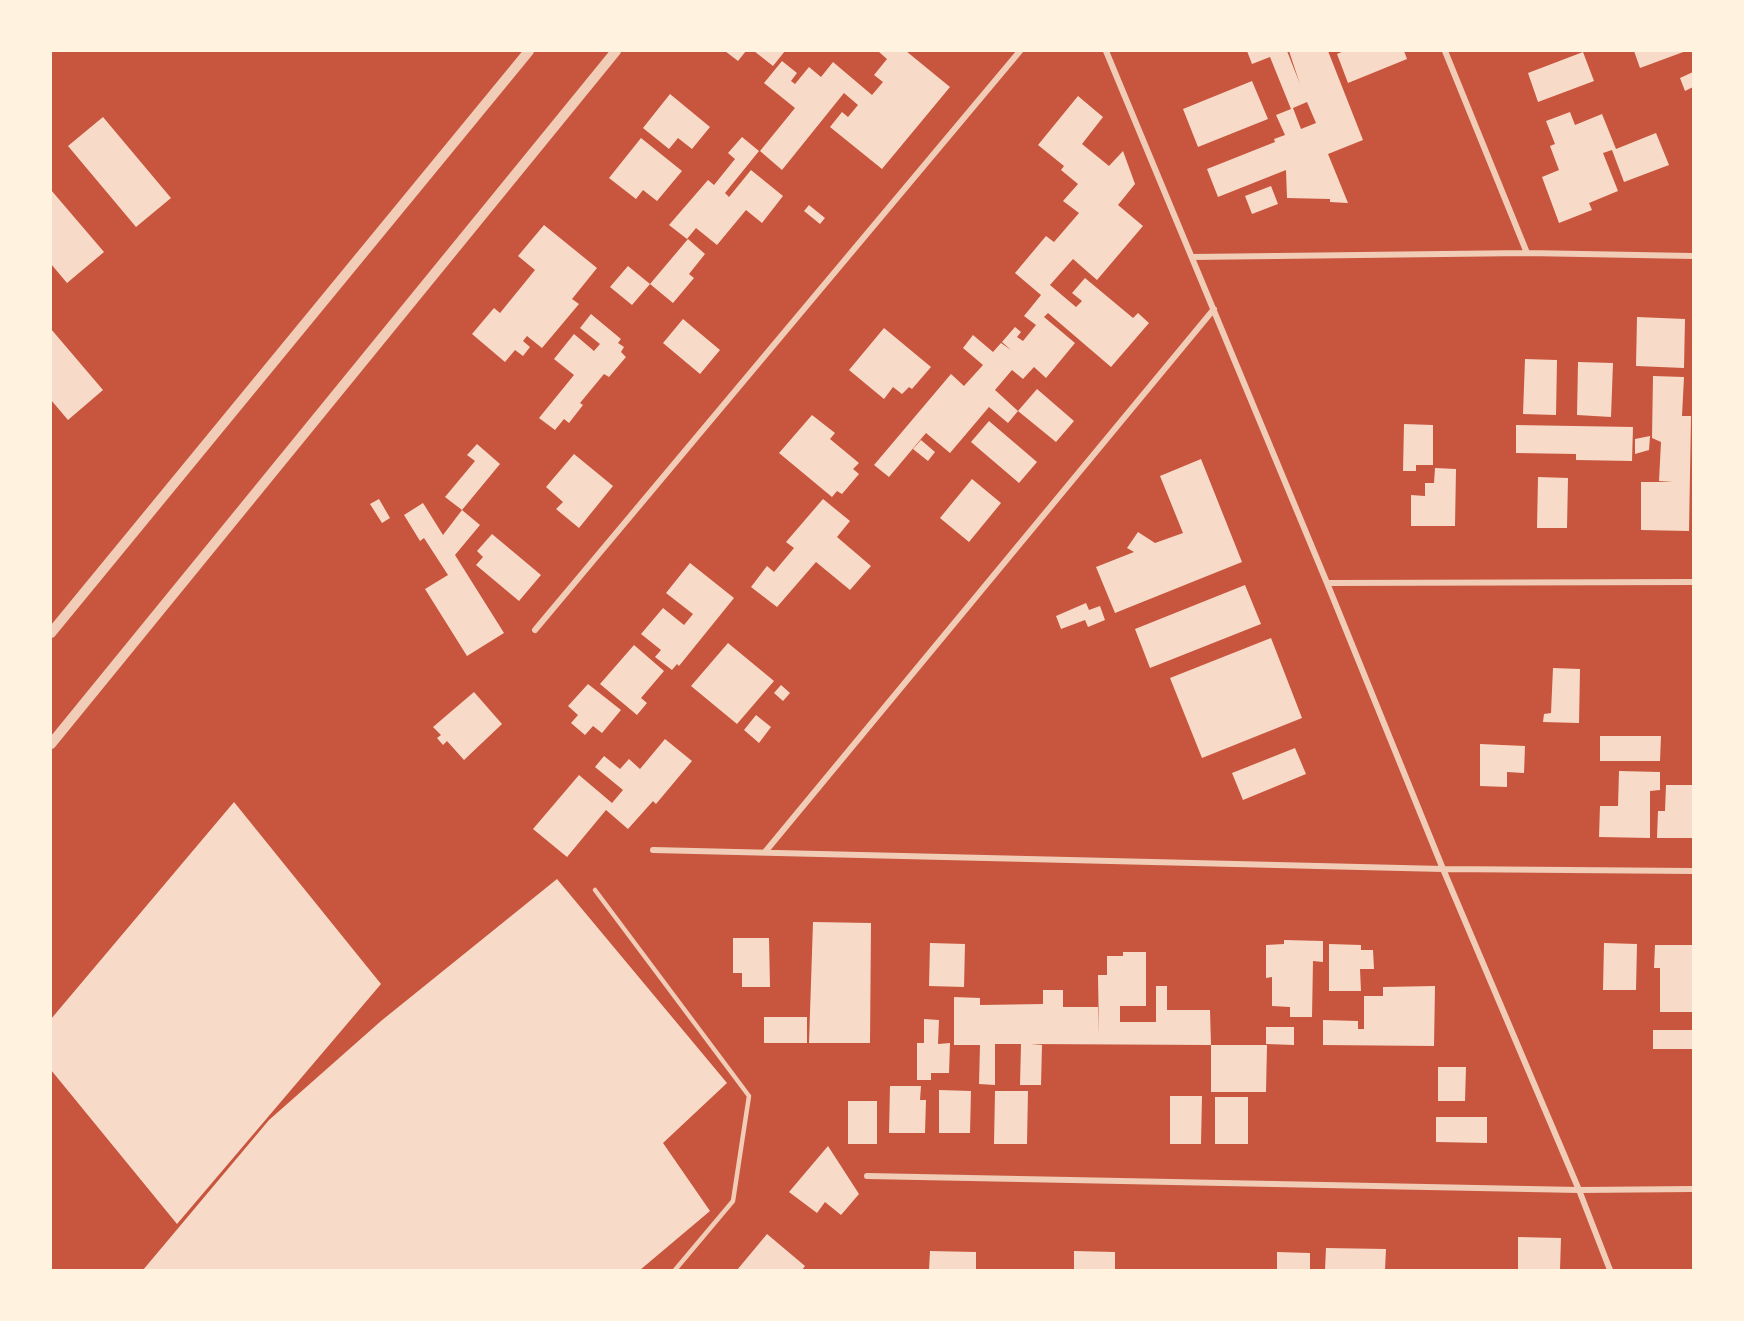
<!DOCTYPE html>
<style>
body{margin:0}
#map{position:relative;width:1744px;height:1321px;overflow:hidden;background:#c8553d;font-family:"IBM Plex Serif",serif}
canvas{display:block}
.frame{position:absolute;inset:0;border:52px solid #fff3e0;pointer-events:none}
</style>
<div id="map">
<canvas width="1744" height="1321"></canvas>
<div class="frame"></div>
</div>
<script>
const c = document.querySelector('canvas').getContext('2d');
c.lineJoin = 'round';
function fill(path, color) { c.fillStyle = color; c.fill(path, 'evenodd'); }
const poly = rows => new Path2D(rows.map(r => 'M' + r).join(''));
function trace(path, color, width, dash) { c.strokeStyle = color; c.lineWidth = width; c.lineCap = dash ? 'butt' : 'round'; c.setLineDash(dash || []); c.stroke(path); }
fill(poly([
 [725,51,746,51,738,61],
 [754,51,785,51,773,66],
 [878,51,906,51,950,87,882,169,830,127,842,112,848,117,858,105,844,93,782,170,760,151,795,108,764,83,782,61,797,73,791,81,795,84,809,67,821,77,833,62,872,95,883,82,874,75,887,59],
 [1247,51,1287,51,1300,84,1289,51,1328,51,1363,140,1328,154,1348,203,1330,202,1330,199,1287,198,1286,170,1218,197,1207,169,1275,142,1274,139,1285,135,1276,115,1291,109,1270,57,1252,64],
 [1307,102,1316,123,1301,129,1293,108],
 [1344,51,1404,51,1407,59,1348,83,1337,54],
 [1634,51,1686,51,1640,68],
 [1583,52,1594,81,1538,102,1528,73],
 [1693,72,1693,87,1685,91,1680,78],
 [1252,81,1268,119,1198,147,1183,109],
 [670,94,710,127,692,149,678,138,669,149,643,128],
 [1078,96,1103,117,1082,144,1109,166,1123,151,1135,184,1118,205,1143,226,1097,280,1073,259,1050,285,1076,307,1082,301,1072,293,1085,278,1133,318,1138,313,1149,323,1111,367,1048,313,1044,317,1075,343,1046,378,1034,367,1023,379,1012,370,995,390,1018,411,1008,423,989,407,950,453,926,433,889,477,874,465,951,374,964,386,983,365,963,348,973,335,993,352,1001,343,1011,350,1002,342,1015,327,1021,332,1017,337,1023,341,1036,325,1024,316,1041,295,1015,273,1046,236,1054,242,1079,213,1063,201,1078,184,1061,170,1064,166,1038,145],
 [1570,112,1575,125,1602,114,1616,149,1656,133,1669,165,1624,182,1612,150,1603,153,1618,191,1589,203,1592,210,1559,223,1542,177,1559,170,1550,146,1555,144,1546,121],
 [103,117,171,198,136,227,68,146],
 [742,137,759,151,725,193,729,197,751,170,783,196,762,223,746,210,717,245,696,228,687,239,669,225,708,180,714,185,735,159,728,153],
 [641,138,682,171,657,201,643,190,636,199,609,178],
 [1271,186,1278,204,1252,214,1245,196],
 [51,190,104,252,67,283,51,264],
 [809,205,825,218,820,224,804,211],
 [544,225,597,268,572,299,579,304,542,348,527,336,523,341,530,347,523,356,515,350,505,362,472,334,494,308,500,313,535,270,518,256],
 [688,239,705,254,689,274,694,278,673,303,650,284],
 [628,266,650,284,632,305,610,287],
 [591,314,621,339,618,343,624,347,621,352,626,357,609,377,604,374,580,403,583,405,569,423,564,419,555,430,539,418,574,375,554,359,574,334,594,351,600,344,580,328],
 [1637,317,1685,319,1684,368,1636,366],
 [683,319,720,350,700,374,663,343],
 [884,328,931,367,912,389,909,387,902,394,893,387,884,399,849,370],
 [51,329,103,390,68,420,51,400],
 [1525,359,1557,360,1556,415,1523,414],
 [1578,362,1613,363,1611,417,1577,415],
 [1653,376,1684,377,1682,416,1691,416,1689,531,1641,530,1641,482,1673,482,1659,481,1661,442,1652,438],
 [1037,389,1074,421,1056,442,1018,411],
 [812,415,835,433,830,439,859,463,853,469,859,474,842,494,837,491,832,497,779,453],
 [989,421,1037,462,1019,483,971,442],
 [1404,424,1433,425,1433,465,1416,465,1416,471,1403,471],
 [1516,425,1633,427,1632,461,1576,460,1576,454,1516,453],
 [1650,436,1649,450,1635,454,1635,439],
 [921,440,935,452,928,461,913,449],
 [477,444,500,464,462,510,480,525,455,555,504,633,467,656,425,589,448,575,424,538,420,541,404,515,423,503,443,535,462,510,445,497,475,461,467,455],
 [574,454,613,486,579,528,556,509,563,502,546,487],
 [1201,459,1242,562,1115,613,1096,567,1134,552,1127,548,1138,532,1155,543,1183,533,1160,476],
 [1435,468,1456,469,1455,526,1411,526,1411,495,1425,496,1425,483,1434,483],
 [1538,477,1568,478,1567,528,1537,528],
 [972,479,1001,503,969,542,940,518],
 [379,499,390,518,382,523,370,504],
 [823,499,850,521,837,537,871,566,850,590,816,562,777,607,751,587,767,566,774,572,794,548,786,542],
 [492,534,541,575,519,601,476,565,483,557,477,551],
 [690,563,734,598,679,666,677,664,672,670,655,657,661,650,641,634,663,608,684,625,693,614,666,593],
 [1245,585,1261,624,1150,668,1135,629],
 [1086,603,1089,610,1100,606,1105,620,1088,627,1085,620,1061,629,1056,616],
 [1271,638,1302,718,1202,758,1170,678],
 [728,643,774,681,737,724,691,686],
 [634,645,664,671,641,698,647,703,637,715,600,684],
 [1553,668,1580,669,1579,723,1543,722,1544,714,1551,713],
 [588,684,621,710,602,733,593,726,585,735,571,723,578,715,568,706],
 [781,685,790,693,783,701,774,693],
 [474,692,502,724,464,760,447,741,443,745,437,738,441,735,433,727],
 [756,715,771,727,759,743,744,730],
 [1600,736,1661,736,1660,761,1600,761],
 [665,739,692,761,656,804,653,801,628,829,606,810,567,857,533,829,579,775,612,803,623,790,595,767,604,756,620,769,629,759,640,769],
 [1480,744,1525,746,1524,773,1507,772,1507,787,1480,786],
 [1295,748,1306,774,1243,800,1232,773],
 [1619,771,1660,772,1660,790,1650,791,1650,838,1599,837,1600,806,1618,806],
 [1666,785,1693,785,1693,838,1657,838,1658,811,1665,811],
 [234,802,381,984,177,1224,51,1070,51,1019],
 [557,879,727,1083,663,1143,710,1211,640,1270,143,1270,269,1120,381,1021],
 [813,922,871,923,870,1043,809,1043],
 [733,938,769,938,770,987,742,987,742,973,733,973],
 [1284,940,1323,941,1323,962,1313,961,1312,1017,1290,1017,1290,1007,1272,1006,1272,977,1266,978,1266,945,1284,944],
 [930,943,965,944,964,987,929,986],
 [1604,943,1637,944,1636,990,1603,990],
 [1329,944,1361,945,1361,950,1373,950,1374,969,1360,969,1361,991,1329,991],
 [1655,945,1693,945,1693,1012,1660,1012,1660,968,1654,968],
 [1123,952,1146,952,1146,1006,1120,1006,1120,1022,1156,1022,1156,986,1167,986,1167,1010,1210,1010,1211,1045,1031,1044,1042,1045,1041,1085,1020,1085,1021,1044,995,1044,995,1085,979,1084,980,1045,954,1045,954,997,980,998,980,1005,1043,1004,1043,990,1063,990,1063,1007,1098,1007,1099,1035,1098,975,1107,975,1107,956,1123,956],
 [1435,986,1434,1046,1323,1045,1323,1020,1358,1021,1358,1029,1364,1029,1364,996,1383,996,1383,987],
 [764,1017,807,1017,807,1043,764,1043],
 [924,1019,939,1020,938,1044,950,1043,949,1073,931,1073,931,1080,917,1080,917,1043,924,1043],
 [1266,1027,1294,1027,1294,1045,1266,1044],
 [1653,1030,1693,1030,1693,1049,1653,1049],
 [1211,1045,1267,1045,1266,1092,1211,1092],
 [1438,1067,1466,1067,1465,1101,1438,1101],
 [890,1086,921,1086,920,1100,926,1100,925,1133,889,1133],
 [939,1090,971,1091,970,1133,939,1133],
 [995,1091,1028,1091,1027,1144,994,1144],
 [1170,1096,1202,1096,1201,1144,1170,1144],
 [1215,1097,1248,1097,1248,1144,1215,1144],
 [848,1101,877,1101,877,1144,848,1144],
 [1436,1117,1487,1117,1487,1143,1436,1142],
 [828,1146,859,1194,841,1215,825,1202,817,1213,789,1192],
 [767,1234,805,1266,802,1270,737,1270],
 [1518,1237,1561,1238,1560,1270,1518,1270],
 [1326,1248,1386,1249,1385,1270,1325,1270],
 [930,1251,976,1252,976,1270,929,1270],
 [1074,1251,1115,1252,1115,1270,1074,1270],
 [1277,1252,1310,1253,1310,1270,1277,1270]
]), '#f7dbc8');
trace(poly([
 [595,890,749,1096,733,1201,675,1270]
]), '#f1ccb7', 4.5);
trace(poly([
 [1106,51,1327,583,1443,869,1579,1190,1610,1270],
 [1445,51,1527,253],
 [1192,257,1527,253,1693,256],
 [1327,583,1693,582],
 [535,630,1020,51],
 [653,850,1443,869,1693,871],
 [765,852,1214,309],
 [867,1176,1579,1190,1693,1189]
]), '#f1ccb7', 6);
trace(poly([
 [51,633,529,51],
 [51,744,616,51]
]), '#f1ccb7', 10);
</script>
